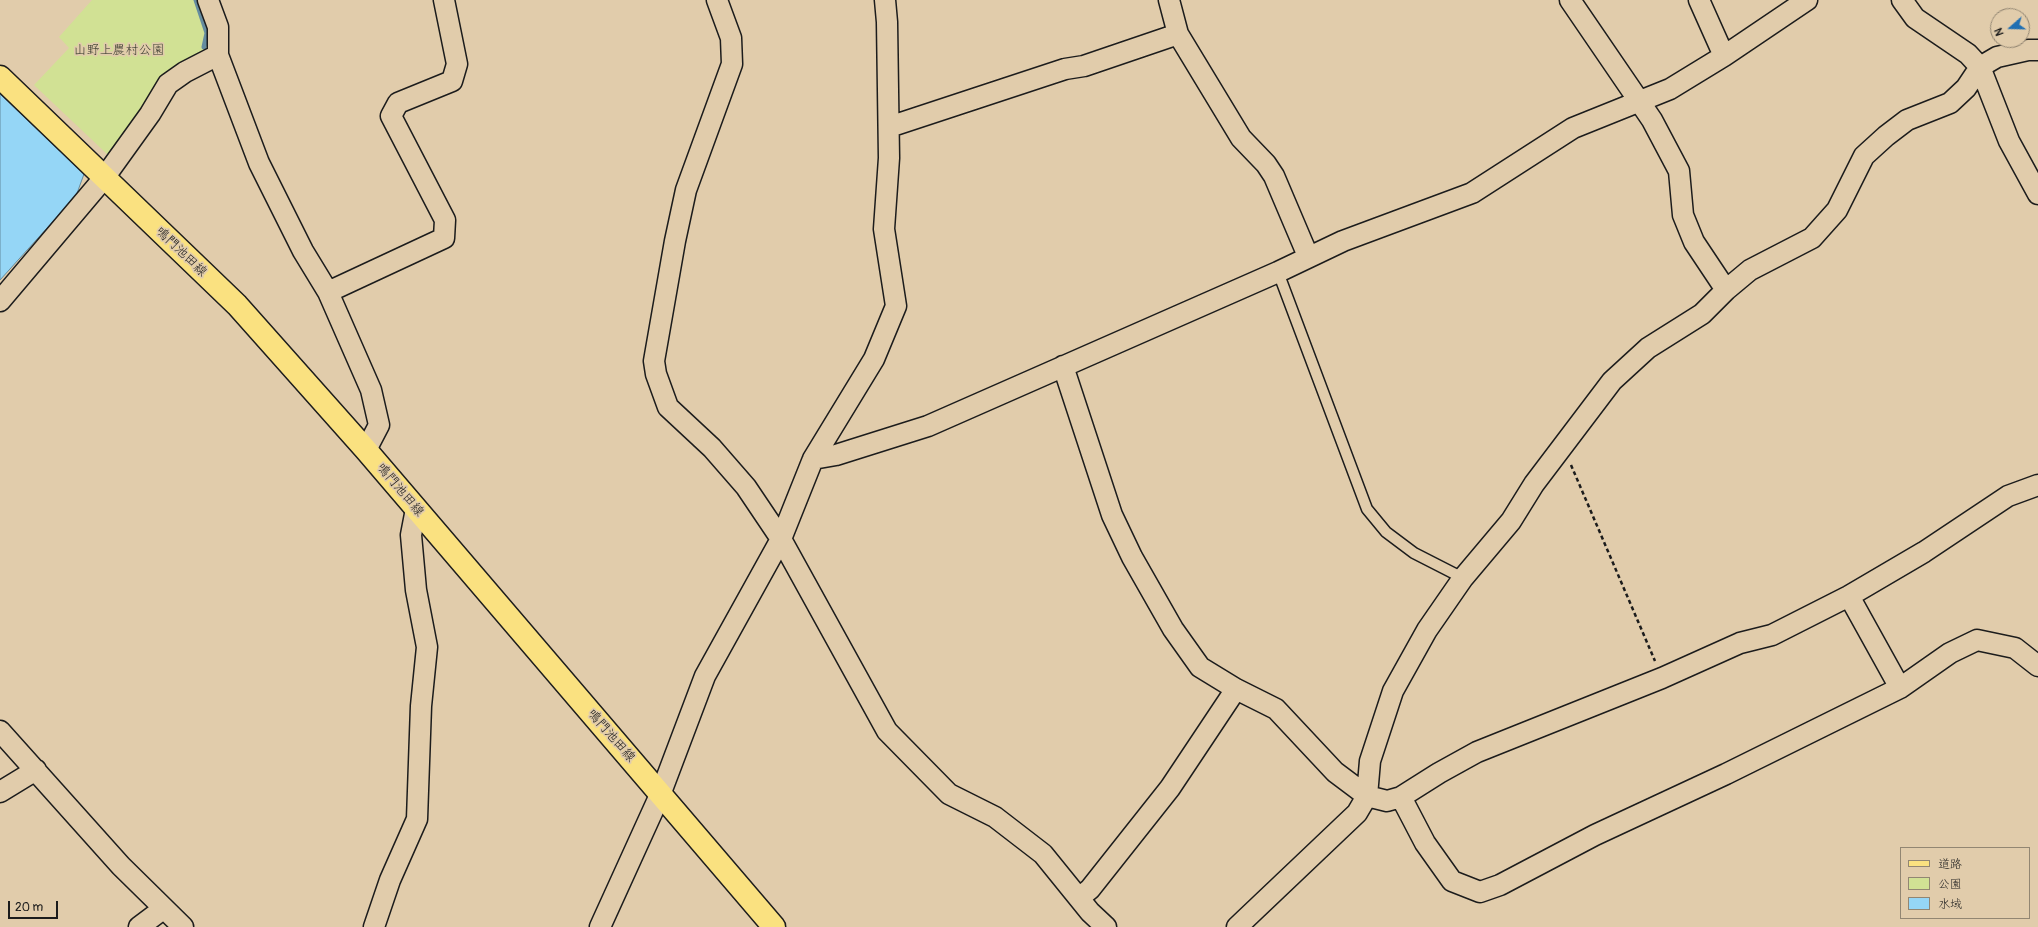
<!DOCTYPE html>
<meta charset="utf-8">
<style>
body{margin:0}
#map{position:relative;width:2038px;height:927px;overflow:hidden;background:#e1ccab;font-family:Pangolin,"Klee One",sans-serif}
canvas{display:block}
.legend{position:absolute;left:1900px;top:847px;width:130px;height:72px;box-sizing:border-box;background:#e1ccab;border:1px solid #928672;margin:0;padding:5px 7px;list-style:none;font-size:12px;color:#1c1c1c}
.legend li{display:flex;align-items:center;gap:8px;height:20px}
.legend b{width:20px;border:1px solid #928672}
.north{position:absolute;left:1990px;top:8px;width:40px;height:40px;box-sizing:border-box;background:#e1ccab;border:1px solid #928672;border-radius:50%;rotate:250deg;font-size:11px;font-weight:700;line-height:16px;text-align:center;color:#1c1c1c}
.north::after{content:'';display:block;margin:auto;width:14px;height:18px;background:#1f6fb2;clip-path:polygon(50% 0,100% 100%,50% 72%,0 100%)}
.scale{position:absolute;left:8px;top:901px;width:50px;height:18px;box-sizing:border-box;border:2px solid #1c1c1c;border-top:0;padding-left:5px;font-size:12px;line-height:14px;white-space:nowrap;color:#1c1c1c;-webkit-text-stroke:3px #e1ccab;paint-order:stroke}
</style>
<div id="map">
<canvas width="2038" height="927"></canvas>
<ul class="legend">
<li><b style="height:5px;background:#fae180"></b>道路</li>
<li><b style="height:11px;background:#d1e194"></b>公園</li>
<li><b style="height:11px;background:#95d6f6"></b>水域</li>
</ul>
<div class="north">N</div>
<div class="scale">20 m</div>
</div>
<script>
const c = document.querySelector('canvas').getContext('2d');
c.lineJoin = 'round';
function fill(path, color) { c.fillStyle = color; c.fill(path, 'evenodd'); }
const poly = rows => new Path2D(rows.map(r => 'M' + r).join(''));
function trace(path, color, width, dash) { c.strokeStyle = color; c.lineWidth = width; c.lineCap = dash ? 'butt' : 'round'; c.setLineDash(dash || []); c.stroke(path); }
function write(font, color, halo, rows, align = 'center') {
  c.font = font + ' Pangolin,"Klee One",sans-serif'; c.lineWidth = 3.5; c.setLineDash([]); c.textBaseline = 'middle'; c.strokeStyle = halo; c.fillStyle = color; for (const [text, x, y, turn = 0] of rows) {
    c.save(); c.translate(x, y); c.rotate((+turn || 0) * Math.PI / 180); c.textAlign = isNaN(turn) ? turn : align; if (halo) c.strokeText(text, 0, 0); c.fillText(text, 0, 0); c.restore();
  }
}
fill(poly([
 [92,0,199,0,211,33,211,45,205,52,145,112,108,155,34,85,69,48,59,37]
]), '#d1e194');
const water = poly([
 [0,94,84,174,76,196,0,280,0,94]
]);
fill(water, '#95d6f6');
trace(water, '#658c9f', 1);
trace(poly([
 [196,0,207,33,204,47]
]), '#658c9f', 5);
const lane = poly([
 [1278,272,1367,509,1386,532,1414,553,1463,578]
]);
const street = poly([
 [208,0,218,27,218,55,259,163,303,251,328,292,371,390,379,425,366,450],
 [717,0,731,38,732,64,686,190,675,241,654,361,656,374,668,407,712,448,746,487,781,539,887,731,949,794,995,817,1043,854,1090,912,1106,927],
 [1169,0,1178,34,1241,138,1266,164,1274,176,1308,256],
 [1570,0,1652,120,1679,171,1683,215,1694,242,1726,290],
 [1699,0,1724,56],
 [1902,0,1915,18,1968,54,1980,67,2009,141,2038,194],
 [889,127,1065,69,1084,66,1178,34],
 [328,292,444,238,445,220,391,116,398,103,452,81,457,64,444,0],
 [0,301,104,178,150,114,168,84,185,72,218,55],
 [1063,366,1112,515,1132,557,1173,629,1200,667,1236,689,1276,709,1335,772,1367,796,1387,801,1401,797,1439,773,1477,752,1662,678,1740,643,1772,635,1849,596,1924,552,2008,496,2038,485],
 [813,459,836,455,928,426,1278,272,1343,241,1472,193,1573,128,1670,89,1724,56,1807,0],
 [1849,596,1900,688],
 [0,731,121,866,183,927],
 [0,792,36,770],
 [1401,797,1425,843,1452,881,1480,892,1500,885,1595,835,1726,774,1900,688,1950,653,1977,640,2015,648,2038,666],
 [1079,898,1090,889,1170,788,1236,689],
 [139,927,163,909],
 [374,927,390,880,417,819,421,706,427,647,416,590,411,535,416,509],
 [600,927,660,795,705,676,781,539,813,459,874,359,896,306,884,229,889,158,887,22,885,0],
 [1237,927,1357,813,1367,796,1370,761,1393,691,1427,630,1463,578,1511,521,1534,484,1612,381,1648,348,1702,314,1726,290,1750,270,1812,238,1837,210,1864,156,1886,136,1907,120,1950,103,1966,88,1980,67,1997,57,2028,50,2038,50]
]);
const primary = poly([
 [0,77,237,305,366,450,774,927]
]);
trace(lane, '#1c1c1c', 13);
trace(street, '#1c1c1c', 23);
trace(primary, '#1c1c1c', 25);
trace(poly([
 [1571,465,1655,661]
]), '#1c1c1c', 2.5, [4, 3]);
trace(lane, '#e1ccab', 10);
trace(street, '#e1ccab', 20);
trace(primary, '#fae180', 22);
write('13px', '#373a2e', '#e1ccab', [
 ["山野上農村公園",119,51]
]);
write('13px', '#1c1c1c', '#e1ccab', [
 ["鳴門池田線",181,252,44],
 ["鳴門池田線",400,490,50],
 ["鳴門池田線",611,736,49]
]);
</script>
